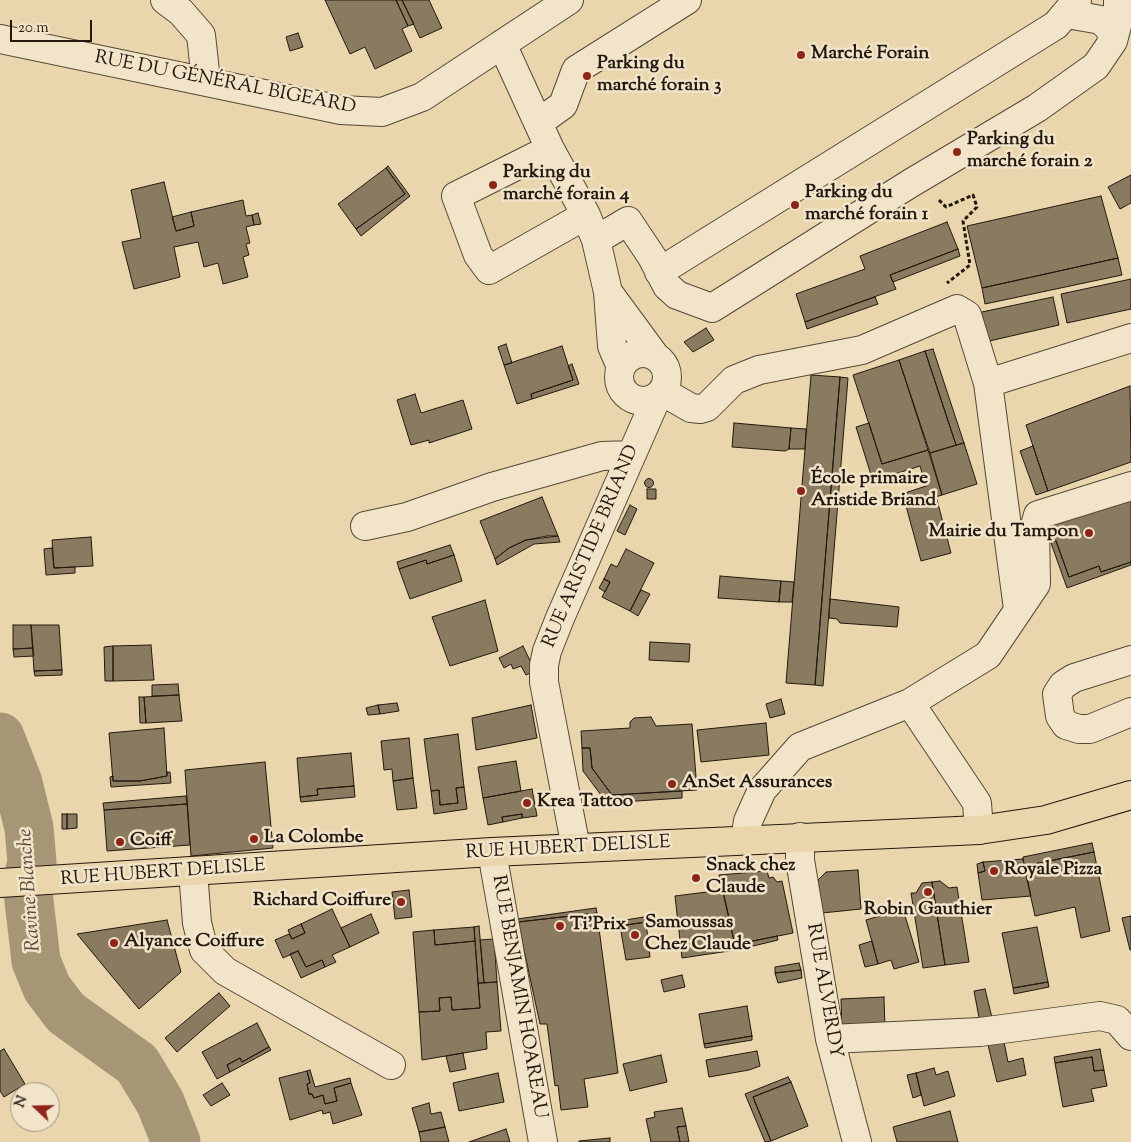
<!DOCTYPE html>
<meta charset="utf-8">
<style>
body{margin:0}
#map{position:relative;width:1131px;height:1142px;overflow:hidden;background:#ead6ac;font-family:"Sorts Mill Goudy",serif}
canvas{display:block}
.north{position:absolute;left:10px;top:1082px;width:50px;height:50px;box-sizing:border-box;background:#f1e4c9;border:1px solid #9f937e;border-radius:50%;rotate:291deg;font-size:14px;font-weight:700;line-height:20px;text-align:center;color:#23190e}
.north::after{content:'';display:block;margin:auto;width:18px;height:22px;background:#8f2418;clip-path:polygon(50% 0,100% 100%,50% 72%,0 100%)}
.scale{position:absolute;left:10px;top:20px;width:82px;height:22px;box-sizing:border-box;border:2px solid #23190e;border-top:0;padding-left:6px;font-size:15px;line-height:18px;white-space:nowrap;color:#23190e;-webkit-text-stroke:4px #f1e4c9;paint-order:stroke}
</style>
<div id="map">
<canvas width="1131" height="1142"></canvas>
<div class="north">N</div>
<div class="scale">20 m</div>
</div>
<script>
const c = document.querySelector('canvas').getContext('2d');
c.lineJoin = 'round';
const poly = rows => new Path2D(rows.map(r => 'M' + r).join(''));
function trace(path, color, width, dash) { c.strokeStyle = color; c.lineWidth = width; c.lineCap = dash ? 'butt' : 'round'; c.setLineDash(dash || []); c.stroke(path); }
function fill(path, color) { c.fillStyle = color; c.fill(path, 'evenodd'); }
function write(font, color, halo, rows, align = 'center') {
  c.font = font + ' "Sorts Mill Goudy",serif'; c.lineWidth = 5; c.setLineDash([]); c.textBaseline = 'middle'; c.strokeStyle = halo; c.fillStyle = color; for (const [text, x, y, turn = 0] of rows) {
    c.save(); c.translate(x, y); c.rotate((+turn || 0) * Math.PI / 180); c.textAlign = isNaN(turn) ? turn : align; if (halo) c.strokeText(text, 0, 0); c.fillText(text, 0, 0); c.restore();
  }
}
trace(poly([
 [0,737,18,783,29,828,32,862,27,883,36,961,47,988,66,1013,137,1064,160,1102,176,1142]
]), '#a69676', 49);
const building = poly([
 [325,0,396,0,408,26,402,29,412,51,375,69,365,47,350,54,325,0],
 [396,0,402,0,414,24,408,26,396,0],
 [402,0,429,0,442,28,420,38,402,0],
 [298,33,303,47,290,51,286,37,298,33],
 [388,166,410,196,361,236,356,229,405,194,386,168,388,166],
 [386,168,405,194,356,229,338,204,386,168],
 [1131,175,1131,203,1120,209,1108,187,1131,175],
 [164,182,176,231,194,226,191,212,243,200,246,216,252,215,254,225,246,227,250,243,246,244,249,255,243,257,248,277,223,284,218,263,204,267,198,242,174,247,180,277,134,289,122,242,141,238,131,190,164,182],
 [1101,196,1118,258,982,288,967,226,1101,196],
 [191,212,194,226,176,231,172,217,191,212],
 [258,213,261,224,254,225,252,215,258,213],
 [947,222,958,249,890,275,896,289,805,322,796,294,865,269,860,256,947,222],
 [958,249,960,256,893,282,890,275,958,249],
 [1118,258,1122,275,985,304,982,288,1118,258],
 [1131,279,1131,309,1067,323,1061,294,1131,279],
 [875,297,878,304,807,329,805,322,875,297],
 [1053,297,1059,325,985,342,977,313,1053,297],
 [706,328,714,340,693,352,684,342,706,328],
 [506,344,512,363,504,365,498,347,506,344],
 [562,346,573,380,531,394,532,399,517,404,504,365,562,346],
 [933,349,964,443,956,445,925,351,933,349],
 [925,351,956,445,930,453,899,360,925,351],
 [899,360,928,450,882,464,853,375,899,360],
 [572,364,579,384,532,399,531,394,573,380,568,366,572,364],
 [811,375,840,377,815,685,786,683,811,375],
 [840,377,848,378,823,686,815,685,840,377],
 [1130,386,1131,462,1048,491,1026,425,1130,386],
 [415,394,421,413,463,400,472,429,429,443,429,440,411,445,397,400,415,394],
 [734,423,791,428,789,449,785,451,732,447,734,423],
 [869,423,882,464,928,450,942,495,906,506,902,494,926,486,920,466,873,481,856,427,869,423],
 [791,428,806,429,805,449,789,449,791,428],
 [964,443,977,484,942,495,930,453,964,443],
 [1033,446,1048,491,1036,495,1020,451,1033,446],
 '644.5 483a4.5 4.5 0 1 1 9 0a4.5 4.5 0 1 1-9 0Z',
 [647,489,656,489,656,499,647,499,647,489],
 [1131,495,1131,562,1101,572,1099,566,1069,577,1056,541,1051,543,1045,525,1131,495],
 [936,496,951,553,921,561,906,506,936,496],
 [542,497,558,536,526,540,509,548,495,559,480,521,542,497],
 [630,505,637,509,625,535,617,531,630,505],
 [547,536,558,536,560,542,534,544,497,565,495,559,509,548,526,540,547,536],
 [91,537,93,566,54,568,52,540,91,537],
 [1056,541,1069,577,1099,566,1101,572,1131,562,1131,565,1067,588,1051,543,1056,541],
 [450,545,454,555,427,564,426,560,399,569,397,562,450,545],
 [52,548,54,568,75,567,75,573,46,575,44,549,52,548],
 [626,549,654,563,630,611,602,597,610,582,604,579,611,564,617,567,626,549],
 [454,555,462,581,410,599,399,569,426,560,427,564,454,555],
 [720,576,781,581,779,602,718,598,720,576],
 [604,579,610,582,605,592,599,588,604,579],
 [781,581,794,582,792,602,779,602,781,581],
 [641,590,650,594,638,616,630,611,641,590],
 [830,599,899,607,897,627,840,623,837,619,829,618,830,599],
 [485,600,498,651,450,666,432,617,485,600],
 [13,625,31,625,33,648,13,649,13,625],
 [31,625,59,625,62,670,34,671,31,625],
 [650,642,690,644,689,662,649,660,650,642],
 [151,645,154,680,113,681,113,646,151,645],
 [113,646,113,681,105,681,104,647,113,646],
 [523,646,535,671,526,675,521,666,513,669,511,664,504,668,499,658,523,646],
 [33,648,34,656,14,657,13,649,33,648],
 [62,670,62,675,35,676,34,671,62,670],
 [178,684,179,695,152,696,152,685,178,684],
 [179,695,182,721,146,723,144,697,179,695],
 [139,697,144,697,146,723,140,723,139,697],
 [781,699,785,714,770,718,766,704,781,699],
 [397,703,399,711,380,714,378,705,397,703],
 [378,705,380,714,368,715,366,708,378,705],
 [531,705,537,738,476,750,472,718,531,705],
 [651,717,656,726,692,724,697,790,612,795,592,768,590,748,582,748,581,731,630,728,630,722,634,718,651,717],
 [766,723,769,755,701,762,697,730,766,723],
 [164,728,167,776,140,781,113,781,109,733,164,728],
 [458,734,464,787,456,788,458,803,440,805,439,790,431,791,424,739,458,734],
 [409,738,413,778,393,781,392,769,384,770,381,741,409,738],
 [582,748,590,748,592,768,612,795,682,791,682,798,607,803,583,771,582,748],
 [351,753,354,786,317,789,318,795,300,797,297,758,351,753],
 [516,761,521,791,483,798,478,767,516,761],
 [265,762,273,848,191,856,185,770,265,762],
 [167,772,170,772,171,783,111,787,110,777,113,776,113,781,140,781,167,776,167,772],
 [413,778,417,808,397,810,393,781,413,778],
 [354,786,355,797,301,802,300,797,318,795,317,789,354,786],
 [464,787,467,809,434,814,431,791,439,790,440,805,458,803,456,788,464,787],
 [532,789,537,816,522,818,522,814,502,817,503,822,488,825,483,798,532,789],
 [186,796,187,804,104,810,103,803,186,796],
 [187,804,190,845,107,851,104,810,187,804],
 [62,814,67,814,67,829,62,829,62,814],
 [67,814,77,814,77,828,67,829,67,814],
 [522,814,522,818,503,822,502,817,522,814],
 [1092,843,1094,852,1024,866,1023,857,1092,843],
 [1094,852,1110,931,1081,938,1075,907,1035,916,1024,866,1094,852],
 [1023,859,1031,896,982,900,978,873,985,871,983,862,1023,859],
 [983,862,985,871,978,873,977,864,983,862],
 [858,870,861,909,822,913,818,880,826,872,858,870],
 [767,871,769,878,773,877,777,882,782,881,793,933,743,943,745,948,736,950,719,875,767,871],
 [940,881,949,888,957,887,969,962,945,965,932,882,940,881],
 [932,882,945,965,923,968,911,893,916,893,922,883,932,882],
 [409,890,412,917,395,919,392,892,409,890],
 [723,890,736,950,682,958,675,896,723,890],
 [596,908,597,913,518,922,517,919,596,908],
 [332,909,350,947,332,955,336,962,325,967,322,960,306,967,298,951,283,958,275,940,289,934,292,939,305,933,301,924,332,909],
 [903,909,919,962,894,969,891,960,878,964,866,920,903,909],
 [597,913,618,1073,584,1079,588,1107,561,1110,558,1085,555,1086,547,1024,540,1024,518,922,597,913],
 [371,914,379,933,350,947,341,928,371,914],
 [1131,916,1131,950,1130,950,1122,918,1131,916],
 [644,917,646,922,620,926,619,921,644,917],
 [167,920,181,972,139,1009,77,934,167,920],
 [646,922,650,957,626,960,620,926,646,922],
 [301,924,305,933,292,939,288,930,301,924],
 [479,926,484,983,478,983,474,927,479,926],
 [474,927,475,941,435,945,434,930,474,927],
 [1037,927,1048,982,1013,988,1002,933,1037,927],
 [434,930,435,945,475,941,480,1008,452,1010,451,997,439,998,440,1011,419,1012,413,932,434,930],
 [777,936,778,940,745,948,743,943,777,936],
 [494,939,497,982,484,983,480,940,494,939],
 [872,941,878,964,865,967,859,945,872,941],
 [298,951,306,967,322,960,325,967,301,978,290,954,298,951],
 [799,963,801,970,775,973,775,967,799,963],
 [801,970,802,978,778,983,775,973,801,970],
 [682,975,685,987,664,992,661,980,682,975],
 [497,982,501,1031,486,1032,487,1049,422,1060,419,1012,440,1011,439,998,451,997,452,1010,480,1008,478,983,497,982],
 [1048,982,1049,987,1014,994,1013,988,1048,982],
 [985,989,994,1026,981,1028,974,991,985,989],
 [219,993,230,1006,177,1052,165,1038,219,993],
 [884,997,885,1030,842,1032,841,999,884,997],
 [747,1006,752,1036,704,1044,699,1014,747,1006],
 [257,1023,269,1047,242,1062,240,1058,227,1065,230,1072,217,1079,202,1052,257,1023],
 [752,1036,752,1040,705,1048,704,1044,752,1036],
 [1004,1042,1008,1062,1023,1058,1026,1075,997,1082,988,1045,1004,1042],
 [269,1047,271,1050,230,1072,227,1065,240,1058,242,1062,269,1047],
 [4,1049,25,1084,4,1097,0,1091,0,1051,4,1049],
 [1100,1049,1104,1070,1094,1071,1092,1057,1055,1063,1054,1057,1100,1049],
 [757,1051,760,1066,749,1070,709,1077,706,1060,757,1051],
 [463,1053,466,1069,450,1072,446,1056,463,1053],
 [661,1055,667,1082,630,1091,623,1064,661,1055],
 [1092,1057,1094,1071,1104,1070,1107,1086,1091,1089,1094,1101,1063,1107,1055,1063,1092,1057],
 [934,1068,936,1075,948,1071,955,1096,924,1106,916,1073,934,1068],
 [310,1070,315,1087,350,1078,351,1083,334,1088,337,1101,325,1104,323,1095,314,1098,312,1094,309,1094,307,1084,310,1083,307,1071,310,1070],
 [307,1071,310,1083,307,1084,309,1094,312,1094,314,1098,323,1095,325,1104,337,1101,334,1088,351,1083,362,1115,333,1124,330,1112,323,1114,322,1110,290,1120,279,1078,307,1071],
 [498,1073,504,1102,459,1111,453,1083,498,1073],
 [916,1073,921,1095,913,1098,907,1075,916,1073],
 [788,1077,791,1082,753,1097,771,1141,765,1142,745,1094,788,1077],
 [791,1082,808,1126,771,1141,753,1097,791,1082],
 [222,1083,230,1095,211,1106,203,1095,222,1083],
 [429,1103,431,1114,441,1112,445,1127,419,1132,412,1108,429,1103],
 [682,1108,686,1126,677,1127,680,1142,651,1142,646,1119,655,1117,654,1112,682,1108],
 [950,1111,958,1142,897,1142,893,1127,950,1111],
 [686,1126,689,1142,680,1142,677,1127,686,1126],
 [445,1127,449,1142,421,1142,419,1132,445,1127],
 [506,1129,510,1142,469,1142,506,1129],
 [610,1138,610,1142,579,1142,579,1141,610,1138]
]);
fill(building, '#8a7b60');
trace(building, '#23190e', 1);
const minor = poly([
 [165,0,181,12,201,35,206,81],
 [1067,14,1101,20,1110,29,1113,41],
 [0,39,341,110,382,112,422,97,569,0],
 [502,44,550,149,586,215,596,240,608,292,612,346,621,367],
 [538,123,563,105,576,70,687,0],
 [550,149,456,196,478,255,489,270,586,215],
 [596,240,628,221,652,257,667,286,677,295,712,308,911,183,1037,108,1096,66,1113,41,1118,22,1118,0],
 [659,272,1056,25,1077,0],
 [608,292,655,356],
 '619 377a24 24 0 1 1 48 0a24 24 0 1 1-48 0Z',
 [663,392,691,408,700,409,707,407,734,380,759,370,862,350,957,309,967,315,988,383],
 [365,526,407,517,492,487,602,456,630,455],
 [1018,609,988,383,1131,338],
 [1131,660,1074,678,1063,685,1057,694,1060,716,1066,725,1079,729,1090,729,1131,712],
 [910,703,977,803,979,830],
 [800,837,800,860,830,1039,857,1142],
 [745,840,748,821,762,790,800,747,910,703,988,655,1036,584,1035,526,1038,515,1131,486],
 [576,848,544,682,544,665,547,651,560,618,657,397],
 [492,852,543,1142],
 [193,871,197,923,204,950,225,971,391,1065],
 [830,1039,980,1032,1100,1016,1117,1020,1131,1036]
]);
const major = poly([
 [0,883,492,852,979,830,1046,820,1131,795]
]);
trace(minor, '#554836', 30);
trace(major, '#23190e', 30);
trace(poly([
 [939,200,946,207,973,195,977,207,963,221,970,265,947,283]
]), '#23190e', 3, [4, 2.5]);
trace(minor, '#f1e4c9', 28);
trace(major, '#ead6ac', 28);
for (const [x, y, r, color] of [
 [801,55,5,"#8f2418"],
 [587,76,5,"#8f2418"],
 [957,152,5,"#8f2418"],
 [493,185,5,"#8f2418"],
 [795,205,5,"#8f2418"],
 [801,491,5,"#8f2418"],
 [1089,533,5,"#8f2418"],
 [672,784,5,"#8f2418"],
 [527,803,5,"#8f2418"],
 [254,839,5,"#8f2418"],
 [120,842,5,"#8f2418"],
 [994,871,5,"#8f2418"],
 [696,878,5,"#8f2418"],
 [928,892,5,"#8f2418"],
 [401,902,5,"#8f2418"],
 [560,926,5,"#8f2418"],
 [635,935,5,"#8f2418"],
 [114,943,5,"#8f2418"]
]) { const dot = new Path2D(); dot.arc(x, y, r, 0, 2 * Math.PI); c.fillStyle = color; c.fill(dot); trace(dot, '#f1e4c9', 2); }
write('bold 19px', '#23190e', '#f1e4c9', [
 ["Marché Forain",811,55],
 ["Parking du",597,65],
 ["marché forain 3",597,87],
 ["Parking du",967,141],
 ["marché forain 2",967,163],
 ["Parking du",503,174],
 ["marché forain 4",503,196],
 ["Parking du",805,194],
 ["marché forain 1",805,216],
 ["École primaire",811,480],
 ["Aristide Briand",811,502],
 ["Mairie du Tampon",1079,533,"right"],
 ["AnSet Assurances",682,784],
 ["Krea Tattoo",537,803],
 ["La Colombe",264,839],
 ["Coiff",130,842],
 ["Snack chez",706,867],
 ["Claude",706,889],
 ["Royale Pizza",1004,871],
 ["Richard Coiffure",391,902,"right"],
 ["Robin Gauthier",928,911,"center"],
 ["Samoussas",645,924],
 ["Chez Claude",645,946],
 ["Ti'Prix",570,926],
 ["Alyance Coiffure",124,943]
], 'left');
write('19px', '#23190e', '#f1e4c9', [
 ["RUE DU GÉNÉRAL BIGEARD",225,84,11],
 ["RUE ARISTIDE BRIAND",592,547,-67],
 ["RUE HUBERT DELISLE",568,849,-3],
 ["RUE HUBERT DELISLE",163,874,-4],
 ["RUE ALVERDY",823,991,80],
 ["RUE BENJAMIN HOAREAU",518,997,80]
]);
write('italic 20px', '#574b38', '#f1e4c9', [
 ["Ravine Blanche",31,890,-94]
]);
</script>
